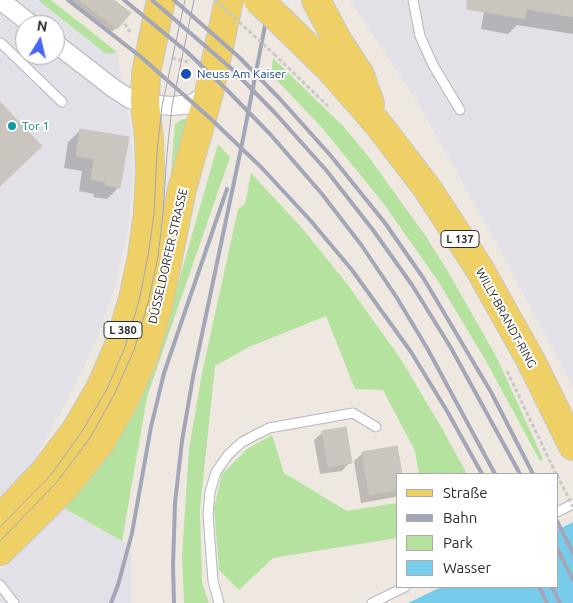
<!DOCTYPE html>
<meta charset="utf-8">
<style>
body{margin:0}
#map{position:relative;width:573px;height:603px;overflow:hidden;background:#eee8e1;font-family:Ubuntu,sans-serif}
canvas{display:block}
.legend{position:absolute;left:396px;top:473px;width:162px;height:115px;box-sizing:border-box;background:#fff;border:1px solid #ababab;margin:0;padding:6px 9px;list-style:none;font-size:15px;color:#2d2d2d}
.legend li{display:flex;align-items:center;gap:10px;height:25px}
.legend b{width:25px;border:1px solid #ababab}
.north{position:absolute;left:15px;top:15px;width:50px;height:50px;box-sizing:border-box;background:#fff;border:1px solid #ababab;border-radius:50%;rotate:9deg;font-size:14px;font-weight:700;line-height:20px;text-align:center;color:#2d2d2d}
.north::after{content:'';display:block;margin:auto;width:18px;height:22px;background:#4665f6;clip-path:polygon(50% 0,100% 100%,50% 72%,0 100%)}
</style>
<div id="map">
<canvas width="573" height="603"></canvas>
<ul class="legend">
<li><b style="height:6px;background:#eed066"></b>Straße</li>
<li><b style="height:6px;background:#a3a6b7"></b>Bahn</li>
<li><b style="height:14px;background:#b5e39f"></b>Park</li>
<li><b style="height:14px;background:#77ccec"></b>Wasser</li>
</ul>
<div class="north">N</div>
</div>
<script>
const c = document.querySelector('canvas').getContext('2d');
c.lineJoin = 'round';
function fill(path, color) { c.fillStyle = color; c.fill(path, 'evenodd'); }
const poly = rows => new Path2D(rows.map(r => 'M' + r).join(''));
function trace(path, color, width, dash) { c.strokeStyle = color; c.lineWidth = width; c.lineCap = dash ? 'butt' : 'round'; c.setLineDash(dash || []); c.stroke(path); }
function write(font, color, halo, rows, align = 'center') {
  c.font = font + ' Ubuntu,sans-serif'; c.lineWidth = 4; c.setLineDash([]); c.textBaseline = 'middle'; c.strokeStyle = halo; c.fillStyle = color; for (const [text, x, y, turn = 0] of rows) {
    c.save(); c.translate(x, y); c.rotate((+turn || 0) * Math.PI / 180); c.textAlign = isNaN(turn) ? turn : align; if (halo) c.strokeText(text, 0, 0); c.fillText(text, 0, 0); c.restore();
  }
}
fill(poly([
 [0,0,38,0,105,52,111,54,117,52,132,137,133,175,128,230,116,284,96,341,69,397,28,472,0,499],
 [25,25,55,25,55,55,25,55],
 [350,0,573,0,573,387,487,226,419,105],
 [64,508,131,547,131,603,0,603,0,571]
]), '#e2e1e7');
fill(poly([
 [38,0,51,0,117,52,111,54,105,53],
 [273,58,344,127,368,156,427,238,450,275,497,358,543,459,540,461,486,361,438,281,384,204,323,129,271,74],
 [182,119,189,119,170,184,175,124],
 [218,144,230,157,147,397,122,541,64,508,97,468,163,336],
 [251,173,302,228,348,285,400,358,443,430,467,474,419,474,415,451,383,390,355,389,326,316,249,347,215,366,200,509,202,582,209,603,184,603,182,556,189,449,202,373,238,209,245,204],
 [272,435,284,473,347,511,397,503,397,538,273,558,239,590,219,570,214,508,222,474,247,449]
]), '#b5e39f');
fill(poly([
 [573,522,573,603,408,603,441,587,557,587,557,530]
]), '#77ccec');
fill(poly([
 [69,0,112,0,129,13,112,32],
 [486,0,573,0,573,34,517,25,508,34,481,29],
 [81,130,119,187,107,199,93,197,94,194,79,191,82,171,64,168,68,142],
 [323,432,350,462,342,471,320,474,314,440],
 [396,447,400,474,397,474,397,495,395,497,361,503,354,461,363,453]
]), '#0003');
const building = poly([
 [79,0,114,0,131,13,117,29,79,0],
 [467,0,573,0,573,17,527,9,527,6,525,19,467,9,467,0],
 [0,102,42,146,0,186,0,102],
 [80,129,129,137,120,188,105,185,105,182,91,179,94,159,76,156,80,129],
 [346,427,352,463,328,467,322,431,346,427],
 [397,446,402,474,397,474,397,490,369,495,362,452,397,446]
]);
fill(building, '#cac6bf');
trace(building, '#cac4ba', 1);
const service = poly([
 [413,0,420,36,433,65,460,110],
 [1,43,62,102],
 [557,512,573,504],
 [0,585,14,603],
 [219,603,213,581,208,514,210,492,216,472,228,455,242,442,269,428,353,413,376,427],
 [372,603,405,587]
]);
const minor = poly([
 [0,0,32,25],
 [55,43,113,88,130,99,145,104,172,106,192,104,209,93]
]);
const primary = poly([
 [316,0,336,38,360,75,370,104],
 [280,20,330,69,378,124,427,188,479,268,531,361,573,446],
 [0,519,45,471,76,430,101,387,119,345,133,299,142,256,148,213,150,172,149,138,145,104,146,73,161,0],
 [0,551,65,487,100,443,124,401,144,356,158,307,182,189,209,93,229,0]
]);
trace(service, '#b4b6c0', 11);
trace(minor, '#b4b6c0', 20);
trace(primary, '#c8c8c8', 30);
trace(poly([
 [121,18,130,32],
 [274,54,328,106],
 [172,58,188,62],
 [507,371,556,474]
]), '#c8c8c8', 3, [4, 2.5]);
trace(service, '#fff', 9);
trace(minor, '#fff', 18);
trace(primary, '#eed066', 28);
trace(poly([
 [0,527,50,476,81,433,107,389,125,347,139,301,148,256,154,214,157,152,162,106,185,0],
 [0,541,57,482,90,438,115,393,134,350,148,303,158,257,163,214,167,153,172,106,194,0]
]), '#a3a6b7', 1);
trace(poly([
 [68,0,141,57,211,119,262,168,310,220,352,270,411,352,447,411,482,474],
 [124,0,186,51,227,90,270,134,322,194,362,246,397,298,427,348,495,474],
 [152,0,233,70,276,114,326,170,373,230,412,285,451,348,520,474],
 [174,0,239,57,280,99,331,156,385,223,424,279,469,355,491,392,533,474],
 [557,521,573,553],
 [557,548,573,580],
 [539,587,547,603],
 [552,587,560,603],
 [111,603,118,585,132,533,151,427,164,373,227,189],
 [174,603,173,566,175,503,182,441,193,377,242,144,270,0]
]), '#a3a6b7', 4);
const primaryBridge = poly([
 [258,0,280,20]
]);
trace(primaryBridge, '#c8c8c8', 30, []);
trace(poly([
 [215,0,274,54],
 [557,475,573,507]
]), '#c8c8c8', 3, [4, 2.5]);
trace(primaryBridge, '#eed066', 28);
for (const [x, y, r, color] of [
 [186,74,6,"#1a4fb4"],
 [12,126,5,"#0f9aa8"]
]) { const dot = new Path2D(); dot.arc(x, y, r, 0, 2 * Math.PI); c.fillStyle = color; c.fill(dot); trace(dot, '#fff', 2); }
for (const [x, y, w] of [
 [460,239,38],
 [123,330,38]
]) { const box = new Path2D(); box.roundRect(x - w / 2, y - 8.5, w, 17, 4); c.fillStyle = '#fff'; c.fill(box); trace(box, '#2d2d2d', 1); }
write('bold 11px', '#2d2d2d', null, [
 ["L 137",460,239],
 ["L 380",123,330]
]);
write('12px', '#164399', '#fff', [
 ["Neuss Am Kaiser",197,74]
], 'left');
write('12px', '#0d838f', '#fff', [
 ["Tor 1",22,126]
], 'left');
write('12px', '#2d2d2d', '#fff', [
 ["DÜSSELDORFER STRASSE",168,256,-77],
 ["WILLY-BRANDT-RING",506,318,61]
]);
</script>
